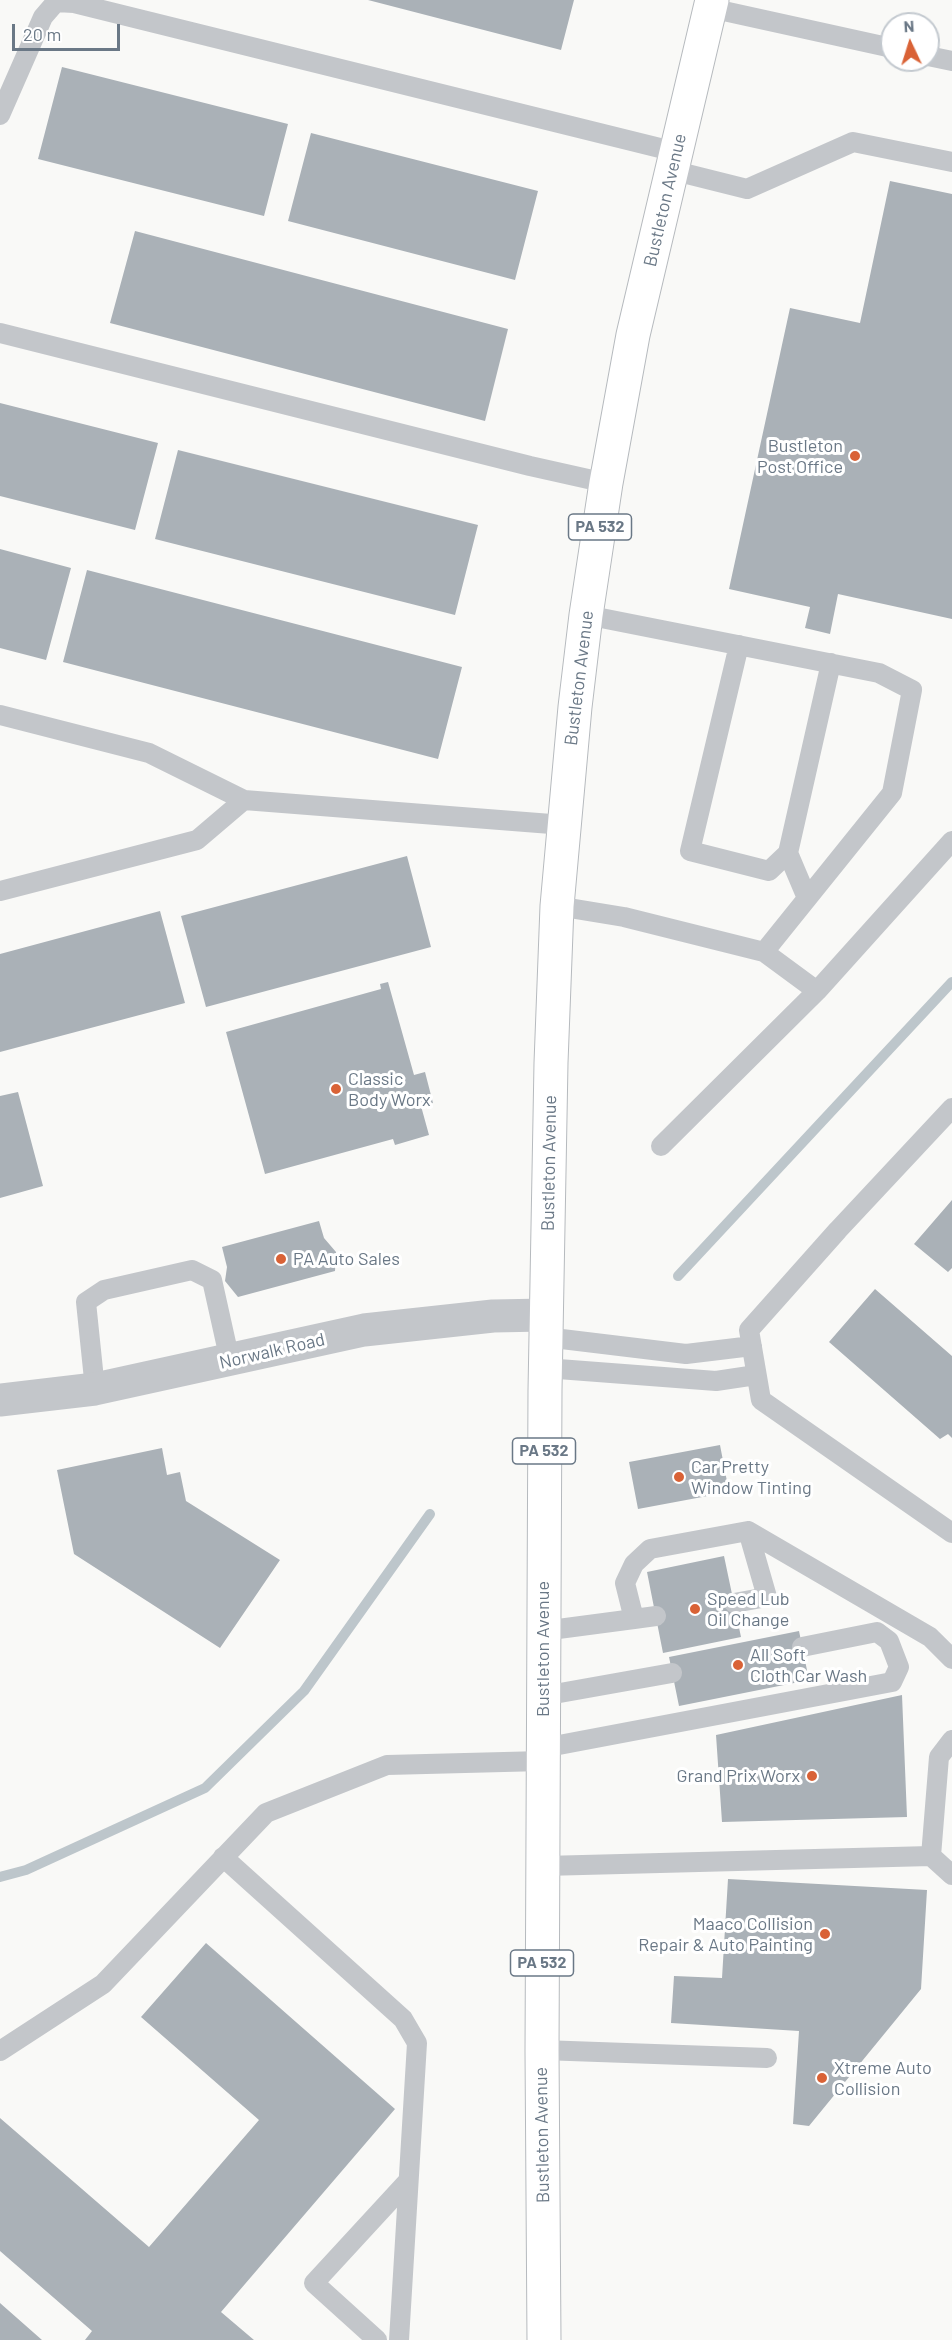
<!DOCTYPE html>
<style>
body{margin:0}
#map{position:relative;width:952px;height:2340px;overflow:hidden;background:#f9f9f7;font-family:Barlow,sans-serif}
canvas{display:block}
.north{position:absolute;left:880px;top:12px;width:60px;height:60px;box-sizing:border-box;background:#fff;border:2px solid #c3c9cf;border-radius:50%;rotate:356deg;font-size:16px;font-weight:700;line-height:24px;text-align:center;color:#6a7886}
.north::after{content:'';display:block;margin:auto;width:21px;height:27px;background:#d96236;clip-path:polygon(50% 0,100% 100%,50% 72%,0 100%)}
.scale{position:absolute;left:12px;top:24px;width:108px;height:27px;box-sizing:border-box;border:3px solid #6a7886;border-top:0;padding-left:8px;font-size:18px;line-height:21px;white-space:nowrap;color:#6a7886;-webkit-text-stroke:4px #fff;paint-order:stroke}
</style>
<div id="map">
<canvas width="952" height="2340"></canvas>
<div class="north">N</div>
<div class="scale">20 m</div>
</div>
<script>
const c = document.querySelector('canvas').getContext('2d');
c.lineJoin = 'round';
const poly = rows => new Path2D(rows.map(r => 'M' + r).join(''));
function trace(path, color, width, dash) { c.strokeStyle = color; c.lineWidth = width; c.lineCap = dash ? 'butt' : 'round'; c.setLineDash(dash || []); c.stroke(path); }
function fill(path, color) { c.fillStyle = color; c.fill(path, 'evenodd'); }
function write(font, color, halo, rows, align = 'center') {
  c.font = font + ' Barlow,sans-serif'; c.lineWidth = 6; c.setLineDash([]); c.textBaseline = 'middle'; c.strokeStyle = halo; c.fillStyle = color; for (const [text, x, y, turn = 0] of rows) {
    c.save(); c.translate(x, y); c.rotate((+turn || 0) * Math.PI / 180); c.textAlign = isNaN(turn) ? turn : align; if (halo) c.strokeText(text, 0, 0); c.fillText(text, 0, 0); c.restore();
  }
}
trace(poly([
 [678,1276,952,982],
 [0,1877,26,1870,205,1788,304,1691,430,1514]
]), '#bdc6cb', 10);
fill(poly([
 [368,0,574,0,561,50],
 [62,67,288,124,264,216,38,159],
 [311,133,538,191,515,280,288,221],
 [890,181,952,194,952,619,838,594,830,634,805,628,810,607,729,589,790,308,860,323],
 [135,231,508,329,485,421,110,323],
 [0,403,158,443,135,530,0,496],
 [178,450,478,525,455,615,155,539],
 [0,549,71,568,46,660,0,648],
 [87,570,462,667,438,759,63,662],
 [407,856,431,947,206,1007,181,916],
 [160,911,185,1003,0,1052,0,954],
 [388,982,414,1075,425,1072,433,1103,421,1106,429,1135,395,1145,393,1139,265,1174,226,1032,381,989,380,984],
 [18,1092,43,1186,0,1198,0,1096],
 [952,1200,952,1268,948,1272,914,1244],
 [319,1221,324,1238,336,1252,335,1271,238,1297,225,1281,227,1267,222,1247],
 [875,1289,952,1356,952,1438,948,1434,940,1439,829,1342],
 [720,1445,729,1492,638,1509,629,1462],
 [162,1448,167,1475,180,1472,186,1501,280,1560,220,1648,74,1554,57,1470],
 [724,1556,741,1637,663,1653,647,1572],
 [799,1631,809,1680,679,1706,669,1657],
 [902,1695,907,1817,722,1822,716,1735],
 [728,1879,927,1890,921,1989,809,2126,793,2124,799,2031,671,2023,674,1976,722,1978],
 [206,1943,395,2109,221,2312,254,2340,85,2340,92,2331,0,2251,0,2118,149,2247,259,2120,141,2017],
 [0,2303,42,2340,0,2340]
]), '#aab1b7');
const primary = poly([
 [544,2340,542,2050,545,1390,551,1063,557,906,575,707,586,615,606,483,633,335,712,0]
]);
trace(primary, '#b6babe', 35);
trace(poly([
 [710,8,892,48],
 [928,56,952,61],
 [0,115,43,17,56,2,74,3,676,152],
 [671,170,747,189,853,142,952,162],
 [0,333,530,466,606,483],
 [586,615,879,673,912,690,892,793,764,952],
 [739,645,690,851,769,871,788,853,831,663],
 [0,715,149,753,244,800,564,825],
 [788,853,807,898],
 [0,891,197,840,244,800],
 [557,906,624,917,764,952,817,991,661,1146],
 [817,991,952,841],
 [952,1108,838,1230,749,1330,761,1400,952,1533],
 [545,1337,686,1354,752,1346],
 [545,1368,716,1381,756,1375],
 [95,1389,86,1302,104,1290,192,1270,212,1280,230,1361],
 [734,1603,767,1597,748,1531],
 [634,1619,656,1616],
 [543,1631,634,1619,625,1583,634,1564,650,1549,748,1531,930,1637,952,1659],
 [543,1696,672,1673],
 [543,1748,892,1682,899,1667,889,1641,877,1632,802,1647],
 [931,1856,939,1757,952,1740],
 [223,1857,403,2019,417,2043,399,2340],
 [544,1866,931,1856,952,1875],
 [542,2050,767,2058],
 [0,2051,103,1984,266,1813,387,1765,543,1761],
 [377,2340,314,2283,408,2181]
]), '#c3c6ca', 20);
trace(poly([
 [0,1400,95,1389,364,1330,493,1316,545,1315]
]), '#c3c6ca', 33);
trace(primary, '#fff', 33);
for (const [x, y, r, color] of [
 [855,456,6,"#d96236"],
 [336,1089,6,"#d96236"],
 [281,1259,6,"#d96236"],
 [679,1477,6,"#d96236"],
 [695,1609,6,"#d96236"],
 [738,1665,6,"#d96236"],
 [812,1776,6,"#d96236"],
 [825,1934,6,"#d96236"],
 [822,2078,6,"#d96236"]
]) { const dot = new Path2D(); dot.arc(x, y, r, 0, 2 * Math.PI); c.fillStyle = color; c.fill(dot); trace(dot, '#fff', 2); }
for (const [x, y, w] of [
 [600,527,63],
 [544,1451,63],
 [542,1963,63]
]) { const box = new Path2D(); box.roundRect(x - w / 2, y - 13, w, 26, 4.5); c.fillStyle = '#fff'; c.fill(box); trace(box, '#6a7886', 1.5); }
write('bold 16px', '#6a7886', null, [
 ["PA 532",600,527],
 ["PA 532",544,1451],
 ["PA 532",542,1963]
]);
write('18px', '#6a7886', '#fff', [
 ["Bustleton Avenue",665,200,-77],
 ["Bustleton Avenue",579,678,-83],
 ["Bustleton Avenue",549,1163,-89],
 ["Norwalk Road",272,1351,-13],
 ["Bustleton Avenue",543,1649,-90],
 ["Bustleton Avenue",542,2135,-91]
]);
write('18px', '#6a7886', '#fff', [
 ["Bustleton",843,446,"right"],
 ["Post Office",843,467,"right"],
 ["Classic",348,1079],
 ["Body Worx",348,1100],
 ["PA Auto Sales",293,1259],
 ["Car Pretty",691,1467],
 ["Window Tinting",691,1488],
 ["Speed Lub",707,1599],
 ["Oil Change",707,1620],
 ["All Soft",750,1655],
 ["Cloth Car Wash",750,1676],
 ["Grand Prix Worx",800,1776,"right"],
 ["Maaco Collision",813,1924,"right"],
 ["Repair & Auto Painting",813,1945,"right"],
 ["Xtreme Auto",834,2068],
 ["Collision",834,2089]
], 'left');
</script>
